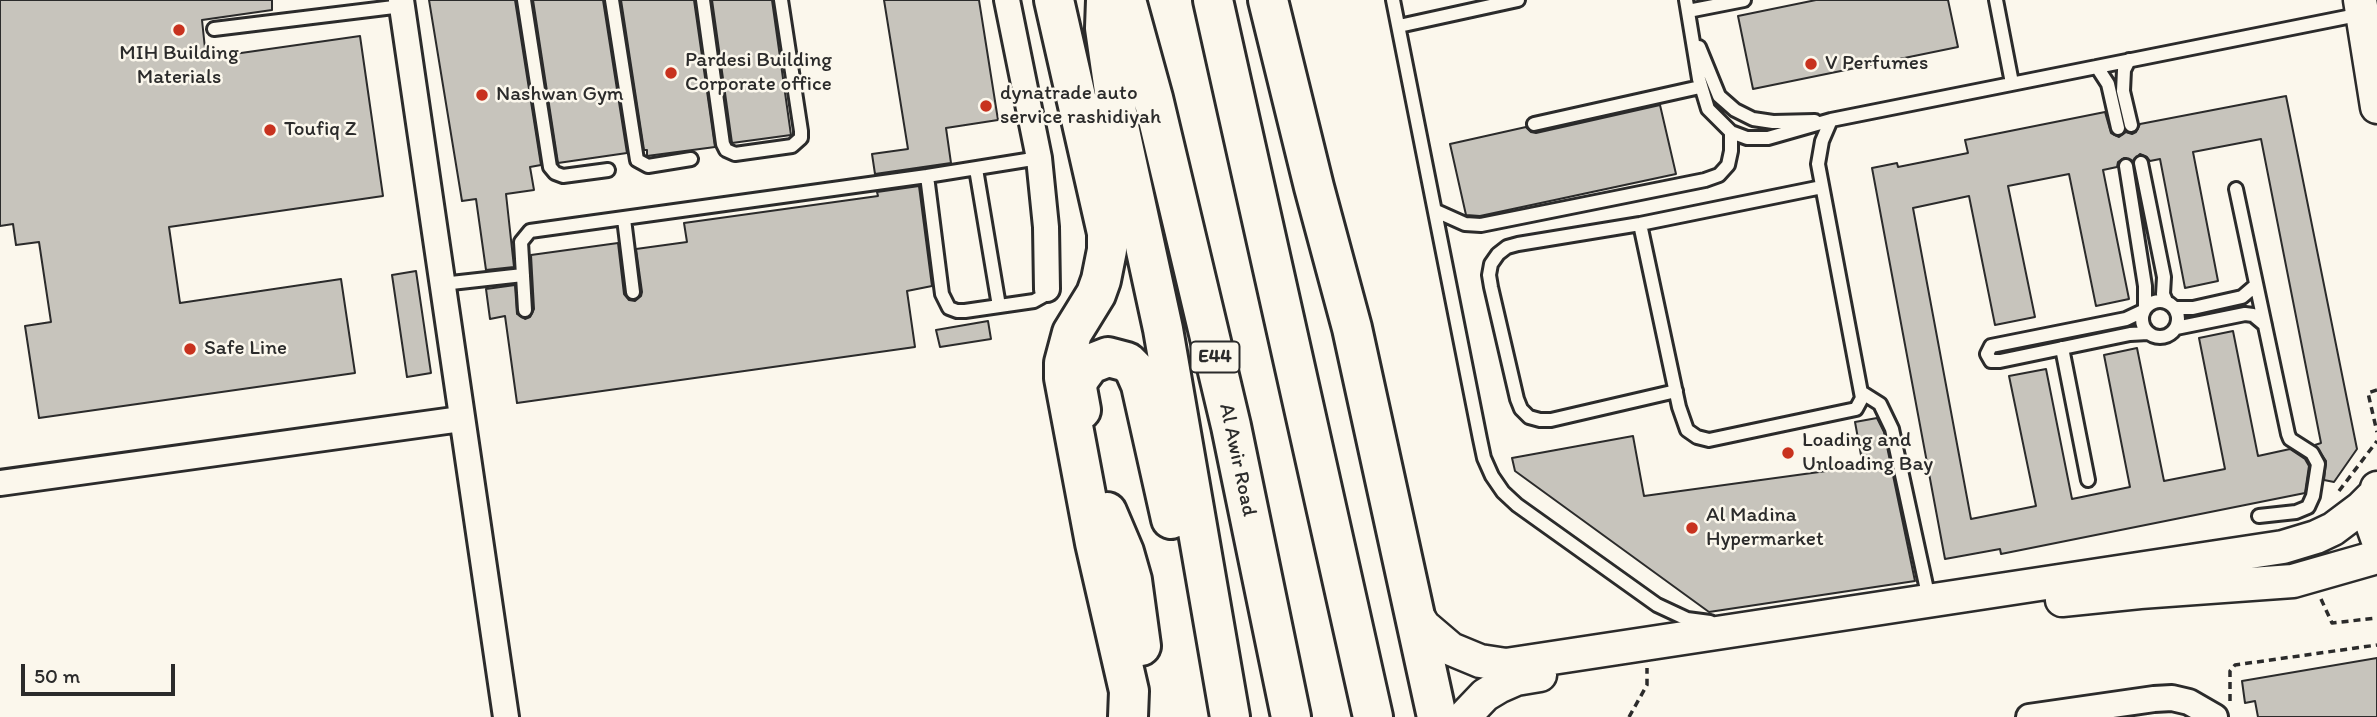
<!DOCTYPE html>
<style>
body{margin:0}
#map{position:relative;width:2377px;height:717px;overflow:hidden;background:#fbf7ec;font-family:Itim,sans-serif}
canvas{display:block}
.scale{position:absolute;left:21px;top:664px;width:154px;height:32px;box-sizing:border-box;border:4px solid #2b2b2b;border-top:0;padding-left:9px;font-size:21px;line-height:24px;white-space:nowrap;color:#2b2b2b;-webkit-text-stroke:5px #fbf7ec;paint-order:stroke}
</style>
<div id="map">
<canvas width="2377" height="717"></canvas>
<div class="scale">50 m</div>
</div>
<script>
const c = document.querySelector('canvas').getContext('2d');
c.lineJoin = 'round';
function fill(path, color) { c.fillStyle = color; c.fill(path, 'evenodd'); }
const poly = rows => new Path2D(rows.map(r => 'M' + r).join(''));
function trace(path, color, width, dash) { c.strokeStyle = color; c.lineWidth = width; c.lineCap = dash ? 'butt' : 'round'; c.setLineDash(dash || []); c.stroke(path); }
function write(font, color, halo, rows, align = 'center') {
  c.font = font + ' Itim,sans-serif'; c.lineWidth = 5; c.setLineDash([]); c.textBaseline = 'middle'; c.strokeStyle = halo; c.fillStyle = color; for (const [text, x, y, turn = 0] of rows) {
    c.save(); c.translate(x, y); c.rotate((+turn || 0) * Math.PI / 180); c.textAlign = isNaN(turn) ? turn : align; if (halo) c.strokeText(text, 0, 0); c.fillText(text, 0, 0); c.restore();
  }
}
const building = poly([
 [0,0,272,0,272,10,202,20,206,58,360,36,383,196,169,227,180,303,341,279,355,373,39,418,25,326,51,322,39,242,16,245,13,224,0,226,0,0],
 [429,0,515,0,541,165,530,167,534,190,506,194,514,267,486,270,476,199,462,201,429,0],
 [533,0,603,0,627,153,558,163,533,0],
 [621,0,694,0,715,147,647,156,647,150,644,150,621,0],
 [712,0,772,0,791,135,732,143,712,0],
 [884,0,979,0,998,120,946,128,951,163,875,174,872,154,908,149,884,0],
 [1816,0,1948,0,1958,47,1753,89,1738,16,1816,0],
 [2286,96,2357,449,2334,482,2324,480,2326,461,2315,445,2321,443,2261,139,2193,152,2218,281,2185,288,2160,159,2150,161,2147,157,2140,154,2133,161,2124,158,2118,162,2117,167,2103,170,2129,299,2096,306,2069,174,2008,186,2035,317,1995,325,1969,196,1913,208,1971,519,2036,506,2009,376,2046,369,2072,499,2130,487,2104,355,2137,348,2164,481,2225,469,2199,338,2233,331,2258,456,2290,449,2305,459,2309,466,2305,493,2001,554,2000,549,1945,559,1872,168,1897,163,1898,167,1968,153,1965,140,2105,112,2111,133,2119,137,2126,132,2132,134,2136,132,2140,124,2286,96],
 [1660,105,1676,174,1480,216,1466,215,1450,144,1526,127,1531,132,1536,133,1660,105],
 [919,186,932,286,907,291,915,347,517,403,505,316,490,319,486,289,515,285,517,314,525,319,530,317,534,309,531,255,618,243,624,294,629,300,635,301,641,296,642,292,636,249,687,242,684,223,878,196,877,192,919,186],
 [416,271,431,373,407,377,392,275,416,271],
 [988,321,991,339,940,347,936,330,988,321],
 [1877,418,1884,432,1915,581,1709,612,1515,471,1512,458,1633,436,1644,496,1863,466,1855,422,1877,418],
 [2377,658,2377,717,2258,717,2255,701,2245,703,2242,681,2377,658]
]);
fill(building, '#c7c4bc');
trace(building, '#2b2b2b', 2);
const service = poly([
 [524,0,550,167,555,173,563,176,608,170],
 [612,0,637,160,648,166,691,159],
 [703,0,723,144,726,150,735,154,792,146,801,138,801,131,781,0],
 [1393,0,1480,439,1484,458,1492,476,1503,492,1517,505,1657,605,1687,619,1710,622],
 [1686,0,1699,79,1708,109,1731,132,1747,138,1768,138,1831,120,2362,14],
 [1996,0,2012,83],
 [1688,11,1744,0],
 [1399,26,1518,0],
 [214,29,402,6],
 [1699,47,1719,96,1735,110,1753,119,1773,122,1815,121],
 [2129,60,2124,70,2123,91,2131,125],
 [2097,67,2108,84,2118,128],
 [1534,124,1700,87],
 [1039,158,927,176,942,294,949,308,957,311,965,311,1034,301,1043,296,1047,289],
 [2141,163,2164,277,2163,294,2166,301],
 [2126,166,2145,286,2145,308],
 [976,169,999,306],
 [2236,189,2288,434,2290,439,2312,453,2318,464,2313,496,2308,507,2296,512,2259,516],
 [1436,211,1465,224,1481,225,1705,180,1719,175,1728,165,1731,151,1731,132],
 [624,219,633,292],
 [1640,224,1679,407,1687,430,1697,437,1709,440,1856,409,1862,398,1818,164,1822,141,1831,120],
 [442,284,523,275],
 '2142 319a18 18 0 1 1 36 0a18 18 0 1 1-36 0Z',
 [2175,308,2193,308,2242,297,2256,285],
 [525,310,521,242,530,231,927,176],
 [2143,311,2126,319,1991,346,1987,354,1991,361,2000,361,2130,334,2148,333],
 [2176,328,2245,314,2253,315,2265,325],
 [2062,348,2088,480],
 [1676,391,1551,420,1540,420,1529,417,1521,409,1517,399,1491,287,1489,275,1491,264,1498,254,1507,247,1518,244,1640,224,1822,187],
 [1861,392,1880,404,1892,429,1929,599]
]);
const minor = poly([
 [401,0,506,717],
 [1007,0,1039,158,1046,227,1047,289],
 [0,483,461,419],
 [2029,717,2154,699,2172,698,2189,702,2215,717]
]);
const tertiary = poly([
 [2360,0,2377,107],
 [2377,488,2371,508,2371,521,2377,538],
 [2062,600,2140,592,2293,581,2377,557],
 [1414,611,1424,626,1451,649,1480,661,1506,665,2283,547,2316,537,2333,529,2361,508,2374,495],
 [1464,717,1485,695,1500,686,1516,679,1540,675]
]);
const primary = poly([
 [1268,0,1314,187,1352,328,1437,717]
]);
const motorway = poly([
 [1054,0,1107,233,1107,250,1101,280,1096,294,1072,333,1064,363,1064,378,1095,543,1129,691,1128,717],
 [1106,0,1105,28,1119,126,1163,329,1230,717],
 [1126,0,1153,98,1231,426,1291,717],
 [1213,0,1373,717],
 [1081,410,1077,388,1079,379,1090,364,1108,357,1127,362,1134,369,1141,385,1171,519],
 [1107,512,1124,552,1132,580,1141,646]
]);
trace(service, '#2b2b2b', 18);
trace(minor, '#2b2b2b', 30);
trace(tertiary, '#2b2b2b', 37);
trace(primary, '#2b2b2b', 44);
trace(motorway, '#2b2b2b', 44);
trace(poly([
 [2377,390,2368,393,2377,432],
 [2339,491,2377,441],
 [2321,599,2332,623,2377,618],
 [2230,701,2230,671,2235,665,2377,645],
 [1629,717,1647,685,1647,668]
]), '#2b2b2b', 3.5, [7, 5]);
trace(service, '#fbf7ec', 12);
trace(minor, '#fbf7ec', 24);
trace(tertiary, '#fbf7ec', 32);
trace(primary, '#fbf7ec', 38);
trace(motorway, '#fbf7ec', 38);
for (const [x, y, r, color] of [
 [179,30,7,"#c8321e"],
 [1811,64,7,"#c8321e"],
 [671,73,7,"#c8321e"],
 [482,95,7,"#c8321e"],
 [986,106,7,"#c8321e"],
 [270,130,7,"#c8321e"],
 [190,349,7,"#c8321e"],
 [1788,453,7,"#c8321e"],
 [1692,528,7,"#c8321e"]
]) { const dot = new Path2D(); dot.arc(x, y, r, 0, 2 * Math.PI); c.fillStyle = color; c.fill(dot); trace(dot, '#fbf7ec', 2.5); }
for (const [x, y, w] of [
 [1215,357,49]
]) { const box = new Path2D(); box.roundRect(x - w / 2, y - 15.5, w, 31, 5); c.fillStyle = '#fbf7ec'; c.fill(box); trace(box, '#2b2b2b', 2); }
write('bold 19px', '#2b2b2b', null, [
 ["E44",1215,357]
]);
write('21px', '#2b2b2b', '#fbf7ec', [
 ["MIH Building",179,54,"center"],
 ["Materials",179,78,"center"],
 ["Pardesi Building",685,61],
 ["Corporate office",685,85],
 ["V Perfumes",1825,64],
 ["dynatrade auto",1000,94],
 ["service rashidiyah",1000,118],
 ["Nashwan Gym",496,95],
 ["Toufiq Z",284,130],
 ["Safe Line",204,349],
 ["Loading and",1802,441],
 ["Unloading Bay",1802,465],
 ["Al Madina",1706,516],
 ["Hypermarket",1706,540]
], 'left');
write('21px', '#2b2b2b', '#fbf7ec', [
 ["Al Awir Road",1237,460,78]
]);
</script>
